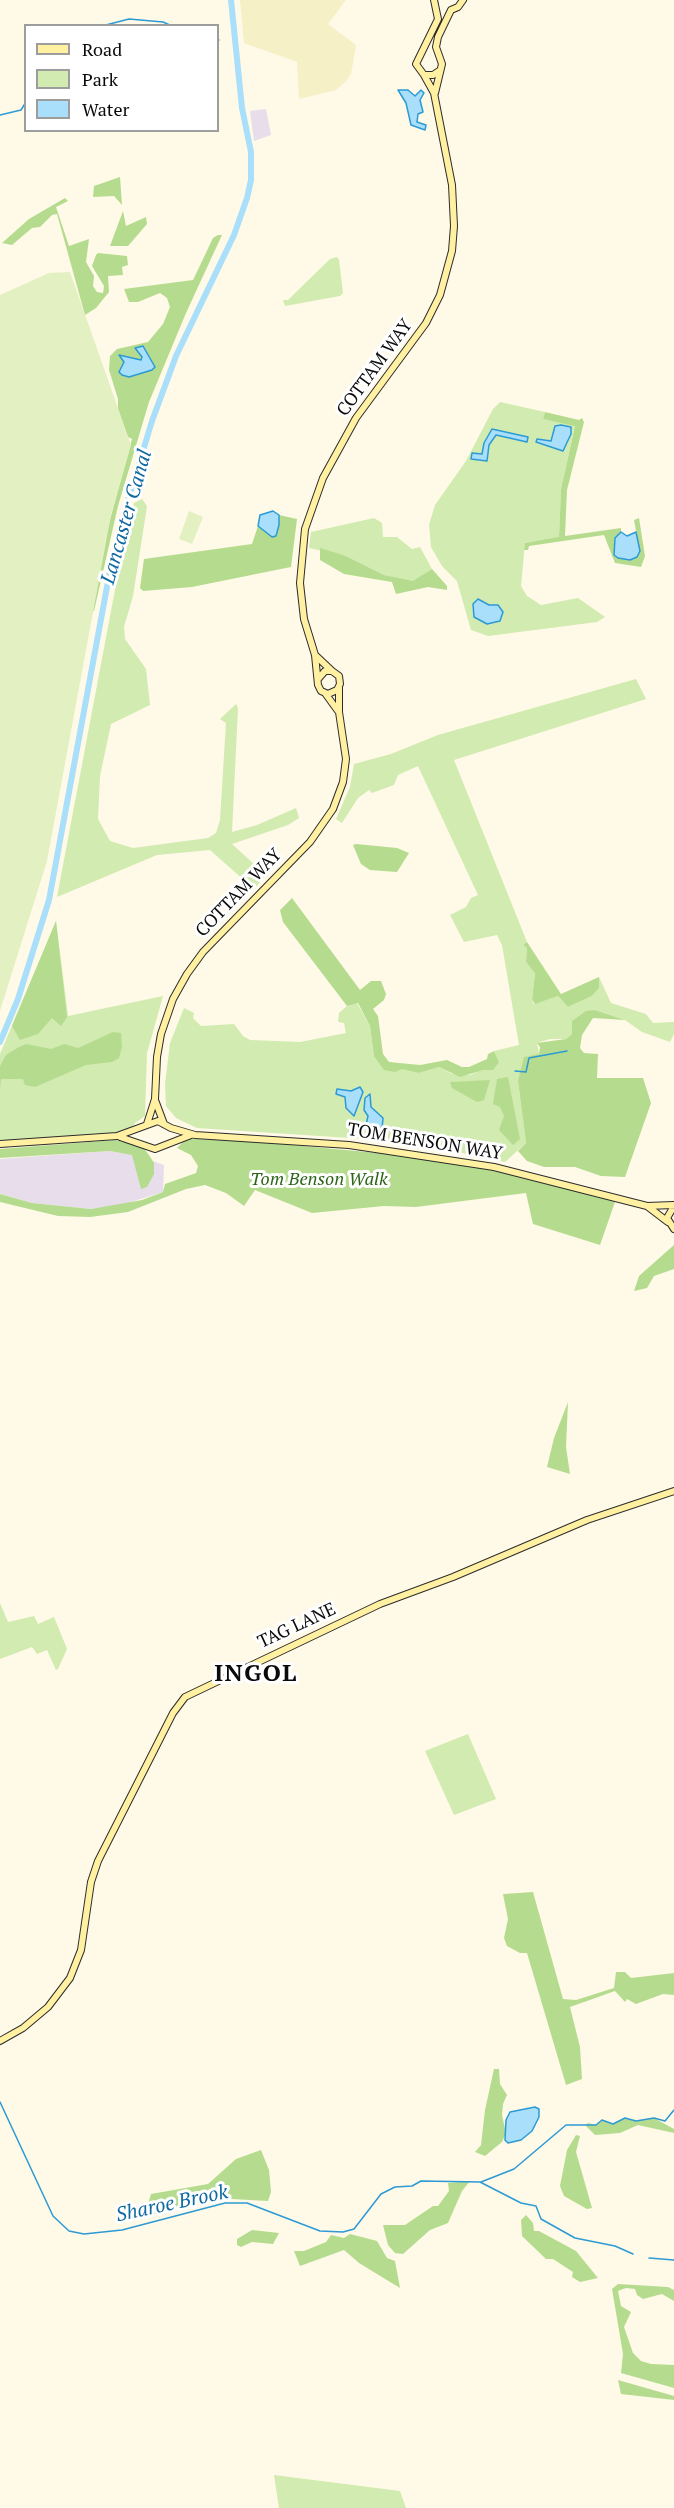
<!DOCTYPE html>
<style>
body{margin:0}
#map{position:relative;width:674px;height:2508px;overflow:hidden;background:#fff9e7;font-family:"PT Serif",serif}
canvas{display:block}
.legend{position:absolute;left:24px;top:24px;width:195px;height:108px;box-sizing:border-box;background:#fff;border:2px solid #9d9d9d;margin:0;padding:8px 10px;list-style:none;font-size:18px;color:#0a0a0a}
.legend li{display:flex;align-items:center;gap:12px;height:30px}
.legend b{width:30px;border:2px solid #9d9d9d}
</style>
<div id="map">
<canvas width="674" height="2508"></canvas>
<ul class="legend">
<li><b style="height:8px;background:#fff0a2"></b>Road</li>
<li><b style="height:16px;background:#d1ebb0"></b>Park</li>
<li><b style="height:16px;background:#a9dffa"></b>Water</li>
</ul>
</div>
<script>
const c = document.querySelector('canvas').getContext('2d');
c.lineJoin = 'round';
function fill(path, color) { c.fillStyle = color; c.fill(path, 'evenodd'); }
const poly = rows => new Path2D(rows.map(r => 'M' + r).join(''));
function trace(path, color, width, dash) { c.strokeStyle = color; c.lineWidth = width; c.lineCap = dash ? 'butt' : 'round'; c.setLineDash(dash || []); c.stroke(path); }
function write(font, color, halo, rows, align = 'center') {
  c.font = font + ' "PT Serif",serif'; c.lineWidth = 6; c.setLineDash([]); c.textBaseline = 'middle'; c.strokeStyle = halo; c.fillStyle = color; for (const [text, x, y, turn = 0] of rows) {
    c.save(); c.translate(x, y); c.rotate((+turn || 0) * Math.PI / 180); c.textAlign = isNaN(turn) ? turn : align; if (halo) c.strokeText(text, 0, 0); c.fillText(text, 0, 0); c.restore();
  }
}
fill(poly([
 [266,109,271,135,254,141,250,111],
 [110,1151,136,1155,164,1165,163,1192,121,1205,91,1209,32,1203,0,1194,0,1159]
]), '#e8ddea');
fill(poly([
 [240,0,346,0,328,24,356,45,351,74,346,81,336,90,299,99,297,62,244,43]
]), '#f6f0c6');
fill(poly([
 [337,257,339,260,343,293,340,296,285,306,283,300,288,300,330,259],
 [500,402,545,412,543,419,575,425,561,489,559,538,525,543,521,586,527,596,541,605,578,598,605,617,597,622,488,636,471,630,457,581,442,566,431,547,429,525,435,505,466,461,493,409],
 [142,499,147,506,133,596,124,627,125,639,146,669,150,705,111,724,100,776,98,819,110,841,133,848,208,838,216,833,220,820,226,723,220,719,236,704,238,708,232,832,257,825,296,808,299,818,288,825,232,844,266,875,254,889,210,850,157,855,57,897,118,574,134,503],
 [374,518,382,523,383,537,397,537,412,549,420,547,432,569,413,582,384,575,346,556,309,548,311,532],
 [636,679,646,699,454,760,527,942,523,945,527,948,526,962,535,972,532,999,534,1004,558,996,568,1007,592,996,599,988,599,977,611,1003,646,1014,653,1023,674,1022,674,1034,670,1042,642,1032,625,1020,595,1010,574,1027,572,1034,566,1039,550,1039,537,1043,539,1054,518,1081,526,1143,505,1162,411,1142,197,1128,176,1118,166,1106,165,1084,170,1043,184,1008,194,1013,193,1018,201,1026,234,1024,243,1036,250,1040,300,1042,346,1033,344,1023,338,1022,339,1013,347,1006,357,1003,370,1026,374,1056,419,1073,439,1067,452,1074,470,1075,499,1062,494,1051,519,1045,502,945,497,935,464,942,450,915,466,907,471,898,478,895,418,766,398,775,394,785,372,793,369,790,358,798,342,823,336,819,350,787,354,764,391,754,438,735],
 [56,921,68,1016,163,996,147,1053,145,1116,135,1123,130,1133,0,1141,0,1054],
 [0,1603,8,1622,34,1616,38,1624,54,1617,67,1649,58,1669,56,1670,47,1650,37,1654,32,1647,0,1659],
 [468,1734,496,1799,454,1815,425,1751],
 [274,2475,400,2491,406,2508,279,2508]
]), '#d1ebb0');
fill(poly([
 [120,177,122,205,114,196,93,197,94,186],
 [65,198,68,201,56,207,69,246,89,239,86,262,94,276,93,286,97,292,103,293,104,286,92,266,96,255,98,253,127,256,128,265,122,267,123,275,108,276,109,292,96,308,85,315,57,214,52,215,40,227,32,228,12,245,2,243,29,219],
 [123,211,126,226,146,217,147,224,128,246,110,246],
 [218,235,222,235,186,313,149,402,118,506,94,611,72,613,108,527,132,439,128,437,118,410,118,399,109,370,110,356,117,349,148,342,163,324,170,307,167,298,160,293,138,302,129,302,124,289,193,280,213,238],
 [545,412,579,420,582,418,584,422,567,490,565,536,621,528,621,532,615,538,640,552,634,520,639,518,645,556,641,567,615,563,604,535,529,546,528,550,524,550,525,543,559,537,561,489,575,426,543,419],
 [279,515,297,519,291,567,192,587,143,591,140,588,144,559,252,544,258,526,272,536,276,536],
 [320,548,346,556,384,575,413,581,432,569,447,586,447,590,428,587,396,594,392,582,344,574,320,560],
 [356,844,397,848,409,853,397,872,370,870,361,864,353,845],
 [292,898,360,990,371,981,381,981,386,994,384,1000,373,1009,378,1016,383,1054,389,1062,420,1065,447,1060,462,1067,469,1067,487,1059,488,1054,494,1051,499,1062,493,1070,483,1070,460,1077,439,1067,419,1073,402,1069,395,1072,384,1070,374,1056,370,1026,358,1003,347,1006,283,922,280,910],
 [56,921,67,1017,61,1026,52,1018,38,1034,20,1040,12,1026],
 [527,942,561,994,599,977,599,988,592,996,568,1007,558,996,535,1004,532,999,535,973,526,962,527,948,523,945],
 [595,1010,625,1020,593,1018,582,1035,580,1048,584,1053,598,1054,597,1078,643,1078,651,1103,625,1177,601,1176,575,1167,544,1167,527,1161,518,1151,526,1143,518,1081,524,1057,539,1054,540,1047,537,1043,566,1039,572,1034,572,1021,586,1011],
 [113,1032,121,1033,122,1047,119,1058,112,1062,86,1065,35,1087,25,1085,23,1079,1,1079,0,1089,0,1066,6,1055,19,1047,26,1044,51,1049,64,1044,78,1048],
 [508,1077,520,1139,513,1145,499,1130,504,1116,500,1107,493,1104,497,1079],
 [490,1080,484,1100,477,1102,452,1088,450,1082],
 [186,1139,238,1140,410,1156,497,1169,615,1202,600,1245,533,1224,526,1193,416,1207,384,1206,312,1213,255,1190,244,1206,226,1193,205,1185,186,1189,128,1212,90,1217,58,1216,0,1202,0,1194,32,1203,91,1209,142,1200,163,1192,165,1184,196,1173,198,1166,191,1155,177,1148],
 [115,1140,142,1146,149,1155,154,1163,154,1174,147,1187,141,1189,132,1155,110,1151,0,1158,0,1149],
 [674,1245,674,1269,654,1276,647,1288,634,1291,639,1276],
 [568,1402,566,1447,570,1474,547,1467,554,1438],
 [533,1892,563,1999,576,2000,614,1988,616,1972,625,1972,631,1978,674,1973,674,1995,663,1994,636,2004,627,1999,625,2002,615,1991,570,2007,580,2047,582,2079,566,2085,527,1953,520,1953,507,1946,504,1938,508,1919,503,1894],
 [494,2069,499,2069,500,2084,507,2095,503,2104,502,2115,506,2133,502,2142,485,2156,475,2152,481,2145,485,2110],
 [625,2118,636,2121,654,2118,674,2129,674,2133,638,2125,620,2133,595,2135,585,2125,588,2123,596,2125,602,2120,613,2124],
 [576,2135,580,2136,576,2152,592,2208,587,2209,564,2196,560,2186,567,2150],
 [261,2150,269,2170,271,2192,268,2201,214,2198,150,2215,148,2204,151,2194,208,2184,236,2159],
 [470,2181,462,2191,448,2223,430,2230,403,2254,395,2253,388,2245,383,2225,405,2225,433,2206,438,2206,449,2191,448,2183],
 [526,2215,533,2223,534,2231,539,2231,576,2251,598,2278,580,2282,572,2277,573,2272,553,2259,546,2259,522,2236,521,2220],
 [252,2230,279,2233,273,2244,252,2242,241,2247,237,2245,237,2239],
 [350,2234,377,2241,387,2258,395,2261,400,2288,359,2263,344,2250,300,2266,294,2251,304,2251,326,2242,331,2235,344,2238],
 [618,2284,668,2287,674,2290,674,2301,662,2294,643,2299,637,2295,635,2289,626,2288,618,2291,621,2306,631,2312,624,2327,633,2353,641,2361,651,2364,674,2365,674,2388,621,2373,623,2354,612,2289],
 [618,2380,674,2396,674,2400,621,2394]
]), '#b5dc8e');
fill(poly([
 [70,272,131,445,111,515,47,861,0,1011,0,295,49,273],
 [189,511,203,517,192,544,179,539]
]), '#e3f1c2');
const water = poly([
 [398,90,408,90,415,96,421,90,424,93,420,100,423,112,418,114,417,122,426,125,425,130,411,125,406,103,398,90],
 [143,346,155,367,152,370,129,377,122,375,119,372,124,362,119,355,141,360,142,357,135,348,143,346],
 [561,425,571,427,571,434,563,451,536,442,537,439,551,441,555,426,561,425],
 [492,429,528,437,527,442,496,435,489,445,487,461,471,459,472,453,482,454,484,443,492,429],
 [273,511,279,515,279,525,276,536,272,537,258,526,260,515,273,511],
 [621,532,627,536,636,532,640,551,637,557,630,560,618,558,614,555,615,538,621,532],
 [478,599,489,605,498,605,503,612,500,621,487,624,474,617,473,604,478,599],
 [360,1087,363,1092,354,1116,346,1108,345,1097,336,1094,337,1089,351,1091,360,1087],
 [370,1094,371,1107,383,1118,382,1129,377,1133,370,1131,366,1125,368,1116,364,1110,365,1098,370,1094],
 [535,2107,539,2109,539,2117,532,2131,521,2140,508,2143,505,2140,506,2120,510,2112,535,2107]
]);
fill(water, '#a9dffa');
trace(water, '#2c9ad5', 1.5);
trace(poly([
 [102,26,129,19,163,22,172,26],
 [218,40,219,40],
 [0,115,21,110,26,102],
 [515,1071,526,1072,529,1058,567,1051],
 [0,2102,53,2216,69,2231,84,2234,122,2230,225,2203,247,2203,320,2231,343,2232,354,2229,381,2194,395,2187,412,2186,421,2181,480,2182,521,2203,536,2206,541,2219,575,2238,615,2246,633,2254],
 [481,2182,514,2169,566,2125,596,2125,602,2120,613,2124,625,2118,636,2121,654,2118,665,2121,674,2110],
 [649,2258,674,2260]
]), '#2c9ad5', 1.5);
trace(poly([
 [0,1042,18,999,49,900,109,576,126,507,152,421,176,356,234,235,247,198,251,180,251,152,242,108,231,0]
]), '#a9dffa', 6);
const secondary = poly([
 [434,0,438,19,416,64,424,75,433,75,439,71],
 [435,93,442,64,436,47,438,37,451,10,458,7,463,0],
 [315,655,332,671],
 [318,679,325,671,332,671,339,676,340,684,337,690,328,694,321,691,318,685,315,655,304,619,300,583,305,529,323,478,356,418,426,323,440,295,452,251,454,226,452,185,434,93,424,75],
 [325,693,338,711],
 [155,1100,164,1124],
 [147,1124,155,1099,157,1057,161,1034,173,999,187,974,203,952,310,842,333,809,343,782,346,759,339,712,339,688],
 [120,1137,155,1149,191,1135],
 [0,1144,117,1136,158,1121,171,1128,195,1135,349,1145,494,1167,647,1206,668,1222],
 [647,1206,674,1205],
 [674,1206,667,1218,674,1229],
 [0,2041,23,2028,48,2007,70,1978,81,1950,91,1882,98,1861,173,1713,185,1697,380,1604,453,1577,587,1520,674,1491]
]);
trace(secondary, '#2c2c2c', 8);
trace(secondary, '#fff0a2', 6);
write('18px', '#0a0a0a', '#fff', [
 ["COTTAM WAY",375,368,-54],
 ["COTTAM WAY",239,893,-46],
 ["TOM BENSON WAY",425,1142,9],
 ["TAG LANE",297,1626,-25]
]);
write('italic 18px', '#2c6418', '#fff', [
 ["Tom Benson Walk",319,1180]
]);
write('italic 20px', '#0e68a1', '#fff', [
 ["Lancaster Canal",127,517,-74],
 ["Sharoe Brook",172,2204,-12]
]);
c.letterSpacing = '1.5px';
write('bold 24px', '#0a0a0a', '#fff', [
 ["INGOL",256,1674]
]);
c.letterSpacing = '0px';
</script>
